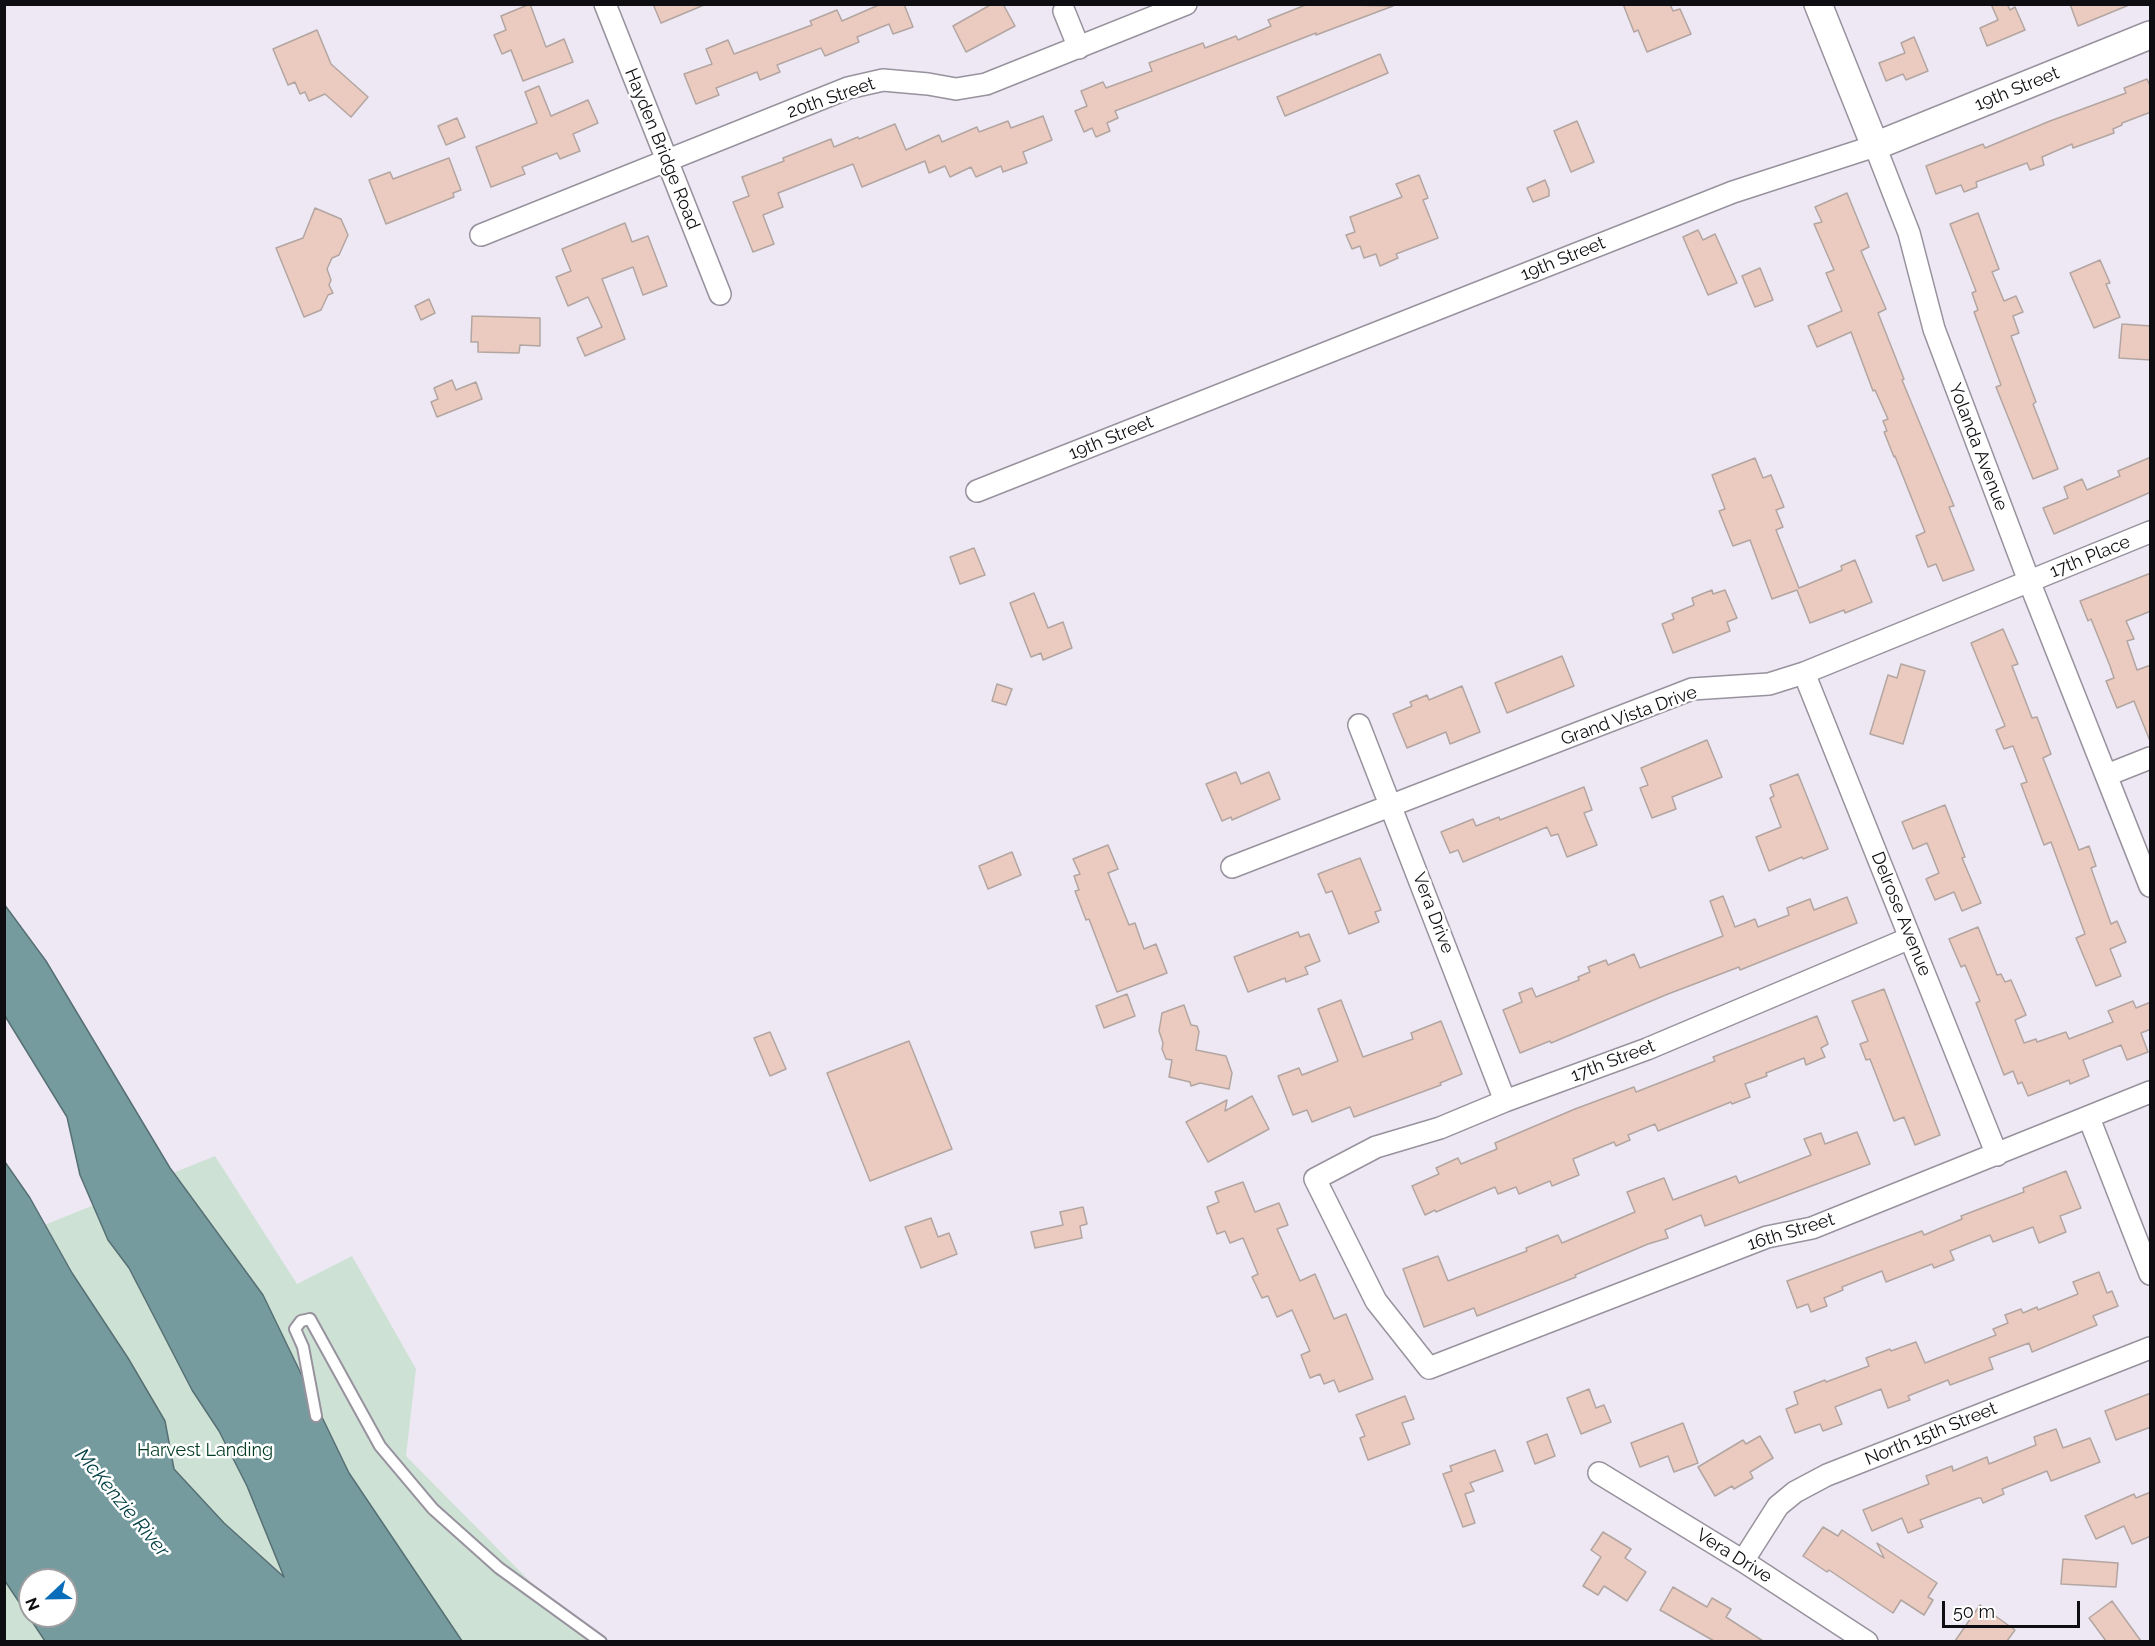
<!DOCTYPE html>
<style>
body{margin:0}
#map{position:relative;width:2155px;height:1646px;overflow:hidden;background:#ede8f3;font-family:Raleway,sans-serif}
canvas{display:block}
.frame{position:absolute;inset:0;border:6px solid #0e0d11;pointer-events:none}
.north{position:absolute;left:18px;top:1568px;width:60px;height:60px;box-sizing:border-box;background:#fff;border:2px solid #9f9ea0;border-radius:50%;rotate:248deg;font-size:16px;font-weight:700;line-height:24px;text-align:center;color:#0e0d11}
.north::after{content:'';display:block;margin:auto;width:21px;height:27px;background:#0a6db9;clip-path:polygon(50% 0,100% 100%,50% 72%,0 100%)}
.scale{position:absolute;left:1942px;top:1601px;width:138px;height:27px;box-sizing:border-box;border:3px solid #0e0d11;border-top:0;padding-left:8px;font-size:18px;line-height:21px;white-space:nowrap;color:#0e0d11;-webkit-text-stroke:4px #fff;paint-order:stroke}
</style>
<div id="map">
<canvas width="2155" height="1646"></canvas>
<div class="frame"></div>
<div class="north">N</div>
<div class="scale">50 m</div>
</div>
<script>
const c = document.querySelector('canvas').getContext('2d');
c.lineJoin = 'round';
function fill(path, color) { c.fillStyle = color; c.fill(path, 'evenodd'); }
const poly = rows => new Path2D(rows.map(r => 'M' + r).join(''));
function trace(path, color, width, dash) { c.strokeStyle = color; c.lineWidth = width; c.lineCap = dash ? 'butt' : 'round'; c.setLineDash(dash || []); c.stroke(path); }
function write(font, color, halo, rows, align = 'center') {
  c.font = font + ' Raleway,sans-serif'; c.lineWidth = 5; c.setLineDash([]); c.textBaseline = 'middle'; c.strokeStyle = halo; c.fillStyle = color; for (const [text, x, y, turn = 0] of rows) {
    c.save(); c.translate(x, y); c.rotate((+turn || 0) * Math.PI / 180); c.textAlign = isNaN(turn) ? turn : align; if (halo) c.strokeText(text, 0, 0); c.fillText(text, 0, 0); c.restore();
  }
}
fill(poly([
 [215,1156,297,1284,352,1256,416,1369,406,1456,589,1641,5,1642,5,1241],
 [30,1580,66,1580,66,1616,30,1616]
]), '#cee1d5');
const water = poly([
 [4,904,46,961,170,1168,263,1295,349,1473,462,1641,45,1641,5,1581,5,1162,30,1198,72,1273,128,1358,165,1421,174,1469,224,1523,284,1577,247,1486,219,1431,192,1390,129,1268,108,1240,80,1175,67,1117,5,1016,4,904],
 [30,1580,66,1580,66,1616,30,1616,30,1580]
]);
fill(water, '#769b9f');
trace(water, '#577074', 1.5);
const building = poly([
 [530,4,546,47,564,39,573,62,523,81,511,50,502,54,494,35,506,30,501,16,530,4],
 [653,4,704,4,704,5,661,23,653,4],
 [881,4,904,4,913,27,893,34,889,24,857,37,859,42,825,56,821,48,777,65,780,72,760,80,757,72,716,88,719,95,696,104,684,74,712,64,706,49,728,40,734,54,812,25,810,21,837,10,842,21,881,4],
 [992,4,1003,4,1015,26,966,52,953,26,992,4],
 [1308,4,1393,6,1316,35,1316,33,1115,111,1118,118,1107,123,1110,131,1096,137,1092,128,1084,132,1075,111,1087,106,1081,91,1103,82,1106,88,1152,71,1149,63,1203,43,1205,48,1236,36,1238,40,1271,26,1268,20,1308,4],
 [1623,4,1670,4,1673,11,1680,9,1691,34,1647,52,1638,30,1634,32,1623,4],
 [1991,4,2007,4,2010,10,2015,7,2025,30,1987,46,1980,28,1998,20,1991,4],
 [2070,4,2129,4,2129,5,2078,26,2070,4],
 [317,30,331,64,368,97,351,117,325,94,309,101,305,92,300,94,295,82,288,85,273,49,317,30],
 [1914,37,1928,71,1906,80,1903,74,1886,81,1879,63,1905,53,1901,43,1914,37],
 [1380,54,1388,73,1285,116,1277,97,1380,54],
 [2147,79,2151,88,2151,112,2122,123,2122,125,2113,129,2114,133,2073,148,2072,144,2042,157,2044,165,2030,170,2027,163,1976,182,1977,187,1964,192,1961,185,1936,194,1926,166,1983,144,1985,148,2050,121,2126,93,2124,88,2147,79],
 [539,86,551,116,588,100,598,123,573,134,580,151,560,159,557,153,522,167,525,174,491,187,476,147,537,123,525,92,539,86],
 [1043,116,1052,140,1023,152,1027,163,1003,172,1001,166,976,177,971,167,950,177,945,166,929,173,925,161,862,187,853,164,778,193,783,207,763,215,774,244,753,252,733,202,749,196,742,177,784,161,783,158,831,139,834,147,858,137,859,139,895,124,906,150,939,135,942,142,977,127,979,132,1008,121,1011,128,1043,116],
 [457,118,465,137,446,145,438,126,457,118],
 [1577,121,1594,162,1571,172,1554,131,1577,121],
 [449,158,461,190,453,193,454,197,386,224,369,180,390,172,393,179,449,158],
 [1419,175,1428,198,1423,200,1438,238,1396,254,1398,258,1380,266,1376,254,1364,258,1360,246,1352,249,1346,235,1355,232,1350,217,1402,197,1396,184,1419,175],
 [1545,180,1549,190,1549,196,1533,202,1527,188,1545,180],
 [1847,193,1869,247,1861,251,1886,309,1878,313,1904,379,1902,380,1954,506,1949,507,1974,570,1943,581,1936,564,1928,567,1916,536,1925,532,1895,456,1894,457,1884,432,1887,431,1883,421,1888,419,1875,390,1873,391,1851,332,1817,347,1808,326,1842,311,1826,273,1834,270,1814,224,1822,222,1815,207,1847,193],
 [315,208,341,219,348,235,339,255,332,258,327,269,331,280,329,285,333,293,328,295,321,310,304,317,276,248,303,238,315,208],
 [1978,213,1999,269,1992,272,2004,301,2016,296,2023,312,2013,316,2019,333,2011,336,2036,402,2033,404,2058,469,2033,479,1996,387,2001,385,1974,312,1978,310,1972,293,1976,291,1950,224,1978,213],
 [625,223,632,242,648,236,667,286,643,295,633,267,602,279,625,339,585,356,577,338,602,327,588,297,568,306,556,277,571,271,562,249,625,223],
 [1698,230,1703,240,1715,234,1737,283,1708,295,1683,237,1698,230],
 [2100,260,2110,283,2106,284,2120,317,2094,328,2070,273,2100,260],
 [1760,268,1773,300,1755,307,1742,276,1760,268],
 [429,299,435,313,421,320,415,306,429,299],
 [472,316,540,318,540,346,520,345,519,353,478,352,478,342,471,342,472,316],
 [2122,324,2151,326,2151,360,2119,358,2122,324],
 [452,380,456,390,476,382,482,399,437,417,431,402,438,399,434,388,452,380],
 [2151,457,2151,492,2054,534,2043,508,2068,498,2064,487,2082,479,2087,490,2120,476,2118,471,2151,457],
 [1755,458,1763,478,1771,475,1784,507,1776,510,1783,527,1776,530,1799,588,1842,570,1841,566,1855,560,1872,602,1845,613,1844,610,1810,623,1797,590,1772,599,1750,540,1733,546,1719,511,1725,509,1712,475,1755,458],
 [974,548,985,575,960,584,950,557,974,548],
 [2151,573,2151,611,2126,621,2134,639,2127,641,2137,670,2151,665,2150,741,2134,701,2117,708,2106,681,2114,678,2110,666,2091,619,2088,621,2080,601,2151,573],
 [1712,590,1713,594,1725,590,1737,618,1727,622,1730,631,1673,653,1662,624,1674,619,1672,614,1694,605,1692,598,1712,590],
 [1034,593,1048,628,1063,622,1072,648,1043,660,1041,653,1031,657,1010,603,1034,593],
 [2003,629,2018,664,2012,666,2032,718,2037,717,2051,754,2043,758,2079,850,2089,846,2096,866,2091,868,2111,924,2117,921,2126,942,2110,949,2121,976,2096,986,2076,938,2085,934,2051,842,2044,845,2021,784,2027,782,2013,746,2004,749,1996,730,2005,726,1971,643,2003,629],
 [1562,656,1574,686,1507,713,1495,683,1562,656],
 [1901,664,1925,671,1903,744,1870,734,1888,675,1897,678,1901,664],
 [997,684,1012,689,1006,705,992,701,997,684],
 [1462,686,1480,732,1450,744,1446,732,1407,748,1393,714,1412,706,1410,702,1427,695,1429,700,1462,686],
 [1707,740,1722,777,1672,797,1676,809,1652,818,1640,788,1648,785,1641,768,1707,740],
 [1236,772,1241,784,1269,772,1280,799,1232,820,1231,817,1222,821,1206,784,1236,772],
 [1798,774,1828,849,1803,859,1802,857,1769,871,1756,837,1781,827,1770,798,1774,796,1770,785,1798,774],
 [1584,787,1592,810,1584,813,1597,845,1567,857,1558,834,1551,836,1547,827,1463,862,1458,850,1450,853,1441,832,1473,819,1476,826,1499,817,1500,820,1584,787],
 [1945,805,1965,857,1962,858,1981,903,1962,911,1954,892,1935,900,1926,879,1939,873,1927,843,1913,849,1902,822,1945,805],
 [1108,845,1118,869,1108,873,1129,925,1135,923,1144,949,1156,944,1167,973,1117,992,1089,919,1086,920,1075,891,1079,890,1074,876,1080,874,1073,859,1108,845],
 [1012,852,1021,875,988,889,979,866,1012,852],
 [1360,858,1381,910,1375,912,1379,922,1349,934,1332,891,1326,893,1318,874,1360,858],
 [1723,896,1735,927,1755,919,1758,927,1789,915,1787,908,1810,899,1814,910,1847,897,1857,923,1740,970,1739,967,1668,994,1551,1043,1550,1041,1520,1053,1503,1010,1522,1002,1519,993,1532,988,1536,997,1579,980,1578,977,1590,972,1588,967,1606,960,1608,965,1634,954,1640,968,1723,936,1710,901,1723,896],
 [1978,927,1997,975,2001,974,2005,982,2011,980,2026,1015,2015,1020,2024,1043,2036,1039,2037,1042,2066,1032,2069,1039,2113,1022,2108,1011,2133,1001,2136,1008,2151,1002,2151,1029,2141,1033,2148,1052,2127,1060,2121,1045,2083,1060,2089,1076,2070,1084,2069,1080,2028,1096,2022,1082,2018,1084,2013,1071,2004,1075,1976,1003,1980,1001,1965,965,1961,967,1949,939,1978,927],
 [1298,932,1300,937,1309,934,1320,961,1305,967,1308,974,1286,982,1285,978,1248,992,1234,957,1298,932],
 [1884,989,1940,1135,1915,1145,1904,1117,1894,1121,1870,1059,1866,1060,1860,1044,1868,1041,1852,1001,1884,989],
 [1127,994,1135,1016,1104,1028,1096,1006,1127,994],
 [1341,1000,1363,1057,1413,1039,1411,1033,1441,1021,1462,1074,1440,1083,1441,1085,1354,1117,1350,1107,1312,1122,1307,1110,1293,1115,1278,1076,1299,1068,1302,1075,1338,1061,1318,1009,1341,1000],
 [1184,1005,1191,1025,1197,1026,1199,1032,1196,1050,1226,1056,1232,1073,1229,1089,1200,1083,1191,1086,1190,1082,1169,1077,1172,1060,1166,1059,1162,1049,1163,1043,1159,1031,1162,1013,1184,1005],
 [1817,1016,1828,1044,1821,1048,1825,1057,1806,1065,1804,1058,1766,1073,1767,1076,1745,1084,1750,1097,1732,1104,1731,1102,1658,1131,1655,1124,1628,1135,1630,1140,1616,1146,1614,1142,1573,1159,1579,1175,1552,1186,1550,1181,1519,1194,1516,1187,1498,1194,1495,1187,1436,1212,1435,1210,1425,1215,1412,1186,1439,1174,1436,1168,1458,1158,1461,1164,1497,1149,1495,1143,1575,1109,1634,1087,1636,1092,1715,1061,1713,1057,1817,1016],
 [770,1032,786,1069,770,1076,754,1038,770,1032],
 [909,1041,952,1149,870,1181,827,1073,909,1041],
 [1252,1096,1269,1129,1208,1162,1186,1122,1227,1100,1225,1111,1252,1096],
 [1857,1132,1870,1164,1705,1226,1701,1215,1665,1230,1668,1238,1648,1244,1575,1275,1576,1277,1477,1316,1474,1308,1424,1327,1403,1269,1438,1256,1448,1281,1527,1251,1526,1248,1558,1235,1562,1243,1635,1212,1627,1192,1664,1178,1673,1200,1736,1176,1739,1183,1811,1155,1804,1139,1821,1133,1825,1144,1857,1132],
 [2066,1171,2081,1208,2060,1216,2066,1232,2039,1243,2033,1227,1993,1242,1990,1235,1950,1251,1954,1260,1934,1268,1932,1264,1886,1282,1882,1271,1842,1287,1843,1290,1824,1298,1827,1306,1811,1312,1808,1304,1797,1308,1787,1281,1922,1231,1924,1235,1962,1219,1961,1216,2024,1192,2023,1188,2066,1171],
 [1243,1182,1255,1212,1279,1203,1288,1225,1277,1229,1300,1281,1315,1274,1334,1319,1346,1314,1373,1379,1339,1392,1334,1380,1324,1384,1320,1374,1310,1378,1301,1355,1310,1351,1292,1310,1277,1317,1268,1296,1262,1298,1252,1277,1258,1274,1243,1238,1230,1243,1225,1231,1217,1234,1207,1207,1219,1202,1215,1192,1243,1182],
 [1083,1207,1087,1224,1080,1226,1082,1238,1035,1248,1031,1232,1063,1225,1060,1212,1083,1207],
 [931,1218,938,1237,949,1233,957,1254,921,1268,905,1227,931,1218],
 [2099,1272,2107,1293,2112,1291,2118,1306,2093,1316,2097,1325,2032,1352,2029,1343,1989,1358,1993,1369,1950,1385,1948,1380,1908,1396,1910,1400,1888,1408,1881,1389,1835,1407,1842,1424,1823,1431,1820,1424,1795,1433,1786,1409,1798,1404,1794,1392,1825,1380,1826,1382,1869,1366,1866,1358,1890,1349,1891,1351,1916,1342,1925,1363,1996,1335,1993,1329,2008,1323,2005,1315,2021,1309,2023,1313,2037,1307,2038,1310,2078,1294,2073,1282,2099,1272],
 [1589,1389,1596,1408,1604,1405,1611,1422,1581,1434,1567,1398,1589,1389],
 [2151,1393,2151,1427,2116,1440,2105,1411,2151,1393],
 [1405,1396,1414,1419,1402,1423,1410,1444,1368,1460,1360,1438,1365,1436,1356,1415,1405,1396],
 [1683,1423,1698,1463,1674,1472,1668,1456,1640,1467,1631,1443,1683,1423],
 [2056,1429,2063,1448,2090,1438,2100,1462,2051,1481,2047,1471,2002,1489,2004,1494,1983,1503,1981,1498,1978,1498,1920,1520,1923,1527,1908,1533,1902,1518,1872,1531,1863,1510,1929,1484,1926,1476,1952,1466,1953,1471,1987,1457,1989,1464,2036,1445,2034,1437,2056,1429],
 [1547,1434,1555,1456,1535,1464,1527,1442,1547,1434],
 [1760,1436,1773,1458,1750,1472,1753,1478,1734,1489,1732,1486,1715,1496,1698,1467,1743,1440,1746,1444,1760,1436],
 [1495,1450,1503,1471,1470,1483,1474,1491,1465,1494,1475,1523,1463,1527,1443,1474,1452,1471,1450,1466,1495,1450],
 [2151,1492,2151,1536,2132,1544,2124,1526,2096,1539,2085,1516,2134,1494,2136,1498,2151,1492],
 [1823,1527,1838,1536,1842,1530,1884,1558,1877,1543,1937,1583,1928,1597,1933,1600,1924,1615,1901,1600,1893,1613,1829,1570,1827,1572,1803,1556,1823,1527],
 [1603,1532,1631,1549,1625,1558,1646,1572,1627,1601,1604,1586,1598,1595,1583,1586,1601,1557,1591,1550,1603,1532],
 [2063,1559,2118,1563,2116,1587,2061,1584,2063,1559],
 [1673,1587,1707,1607,1712,1598,1731,1609,1726,1617,1763,1641,1714,1641,1660,1610,1673,1587],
 [2112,1601,2141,1641,2106,1641,2089,1618,2112,1601],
 [1980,1605,2015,1630,2007,1641,1955,1641,1980,1605]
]);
fill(building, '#ebcabf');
trace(building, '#b3a6a2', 1.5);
const service = poly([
 [316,1416,303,1347,295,1329,301,1321,310,1319,380,1446,433,1509,499,1568,601,1642]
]);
const minor = poly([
 [605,4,720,294],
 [1064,11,1079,48],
 [481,235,848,88,883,80,928,84,956,89,986,84,1186,4],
 [977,491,1733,192,1875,146,1909,233,1934,329,2029,581,2150,886],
 [1804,673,1997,1155],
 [1359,725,1505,1101],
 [2107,775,2150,758],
 [1232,867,1692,689,1769,684,1804,673,2150,532],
 [1910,938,1647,1049,1505,1101,1440,1128,1376,1147,1315,1179,1376,1301,1429,1368,1767,1237,1812,1228,2150,1092],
 [2089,1118,2150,1274],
 [1599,1473,1743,1561,1867,1642],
 [1743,1561,1778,1506,1795,1492,1827,1475,2150,1348]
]);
const tertiary = poly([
 [1818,4,1875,146,2150,35]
]);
trace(service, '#97929d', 14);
trace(minor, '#97929d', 24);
trace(tertiary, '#97929d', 30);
trace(service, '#fff', 10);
trace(minor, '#fff', 21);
trace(tertiary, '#fff', 27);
write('18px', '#0e0d11', '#fff', [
 ["19th Street",2017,89,-22],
 ["20th Street",831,98,-19],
 ["Hayden Bridge Road",662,149,68],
 ["19th Street",1563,259,-22],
 ["19th Street",1111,438,-22],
 ["Yolanda Avenue",1978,447,69],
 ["17th Place",2090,557,-22],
 ["Grand Vista Drive",1629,716,-20],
 ["Vera Drive",1433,913,69],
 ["Delrose Avenue",1901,914,68],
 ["17th Street",1613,1061,-21],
 ["16th Street",1791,1232,-17],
 ["North 15th Street",1931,1434,-22],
 ["Vera Drive",1734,1556,32]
]);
write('18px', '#023b23', '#fff', [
 ["Harvest Landing",205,1451]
]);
write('italic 20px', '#064247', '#fff', [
 ["McKenzie River",122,1503,50]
]);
</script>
